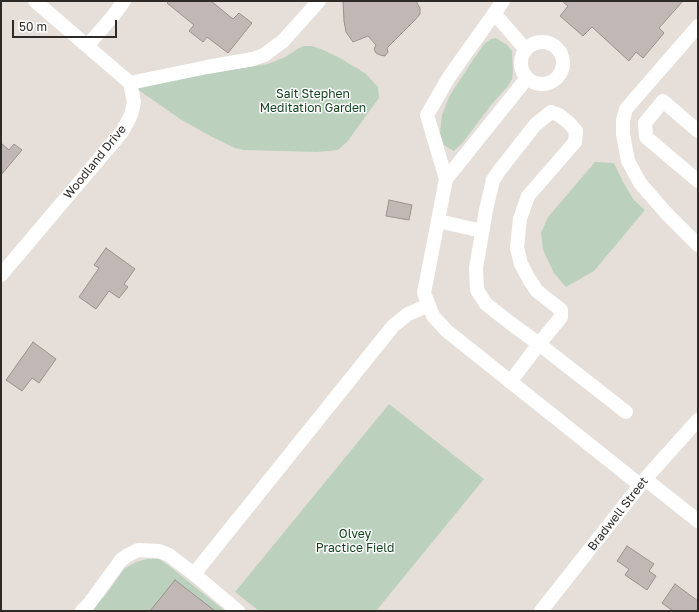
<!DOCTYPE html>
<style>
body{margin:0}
#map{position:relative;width:699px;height:612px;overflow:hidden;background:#e6dfd9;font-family:"Golos Text",sans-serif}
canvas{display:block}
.frame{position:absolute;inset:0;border:2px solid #2d2a28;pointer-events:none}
.scale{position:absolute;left:12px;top:20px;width:105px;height:18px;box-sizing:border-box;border:2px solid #2d2a28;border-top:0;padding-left:5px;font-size:12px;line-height:14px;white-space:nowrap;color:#2d2a28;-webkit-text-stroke:3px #fff;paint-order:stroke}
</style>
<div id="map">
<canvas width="699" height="612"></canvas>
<div class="frame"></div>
<div class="scale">50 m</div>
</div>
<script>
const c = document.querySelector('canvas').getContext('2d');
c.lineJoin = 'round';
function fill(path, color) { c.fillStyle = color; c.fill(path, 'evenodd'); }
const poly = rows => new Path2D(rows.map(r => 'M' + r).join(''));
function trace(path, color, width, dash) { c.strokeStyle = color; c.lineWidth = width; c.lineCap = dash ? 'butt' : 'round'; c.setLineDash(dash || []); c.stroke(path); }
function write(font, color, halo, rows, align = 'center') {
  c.font = font + ' "Golos Text",sans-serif'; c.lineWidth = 3; c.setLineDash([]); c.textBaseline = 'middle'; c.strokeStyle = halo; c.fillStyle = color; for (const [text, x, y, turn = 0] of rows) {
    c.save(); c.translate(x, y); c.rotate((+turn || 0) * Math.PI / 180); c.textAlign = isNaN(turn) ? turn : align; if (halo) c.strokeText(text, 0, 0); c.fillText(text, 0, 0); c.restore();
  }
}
fill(poly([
 [496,38,507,45,512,51,513,72,512,79,508,86,491,105,464,141,454,151,444,145,440,133,442,115,450,95,473,60,484,44,491,39],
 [304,46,312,46,321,49,338,57,365,73,378,87,379,98,347,142,338,150,317,152,244,150,235,148,212,137,180,119,140,91,136,85,268,64,285,57,299,48],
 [595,162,614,163,623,182,634,200,645,210,594,271,566,287,554,273,543,250,541,233,548,217],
 [389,404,484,479,376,611,259,611,235,592],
 [147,559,159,559,168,565,225,611,91,611,107,593,124,569,136,562]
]), '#bbd1bd');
const building = poly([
 [169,1,211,1,233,19,239,13,252,23,228,53,207,37,203,42,189,31,194,25,167,3,169,1],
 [343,1,416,1,420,8,420,14,415,20,387,48,388,52,385,56,380,55,376,53,374,49,376,45,368,36,353,42,346,32,344,21,343,1],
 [562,1,683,1,659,28,664,33,643,58,636,52,629,61,592,27,583,36,560,16,568,6,562,1],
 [1,143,9,150,14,144,22,150,1,175,1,143],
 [389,200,412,205,409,220,386,216,389,200],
 [106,248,135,269,124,284,128,287,119,298,109,291,96,309,79,297,99,268,94,265,106,248],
 [33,342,56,359,39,383,32,378,22,391,6,380,33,342],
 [627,546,654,564,649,571,656,576,647,590,625,575,629,569,617,561,627,546],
 [175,580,215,611,150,611,175,580],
 [675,584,698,601,698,609,697,611,673,611,662,603,675,584]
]);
fill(building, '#c1b7b5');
trace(building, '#9a918e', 1);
trace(poly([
 [494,13,526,50],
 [698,26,626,109,623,120,623,134,628,161,640,183,666,213,698,245],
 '521 63a21 21 0 1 1 42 0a21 21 0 1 1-42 0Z',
 [87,46,113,16,124,1],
 [527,78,446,179,424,293,433,316,447,331,640,485],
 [130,83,207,67,253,59,264,55,283,41,319,1],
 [698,131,663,101,645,123,646,137,698,181],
 [446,179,427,115,449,77,503,1],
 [438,221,482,231],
 [1,275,122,132,131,115,134,102,130,83,35,1],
 [510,382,539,344,561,317,561,310,537,291,529,279,521,264,517,248,520,219,528,196,575,142,576,131,569,123,559,115,551,112,535,125,499,171,493,180,486,210,476,268,477,290,486,304,509,322,539,344,626,412],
 [645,479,698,521],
 [194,574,238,611],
 [82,611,89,604,121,560,128,555,138,550,159,551,169,555,194,574,393,326,408,314,429,305],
 [541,611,645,479,698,420]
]), '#fff', 14);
write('12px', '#12421e', '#fff', [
 ["Sait Stephen",313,94],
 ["Meditation Garden",313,108],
 ["Olvey",355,534],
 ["Practice Field",355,548]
]);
write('12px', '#2d2a28', '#fff', [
 ["Woodland Drive",95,162,-51],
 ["Bradwell Street",618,514,-52]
]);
</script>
